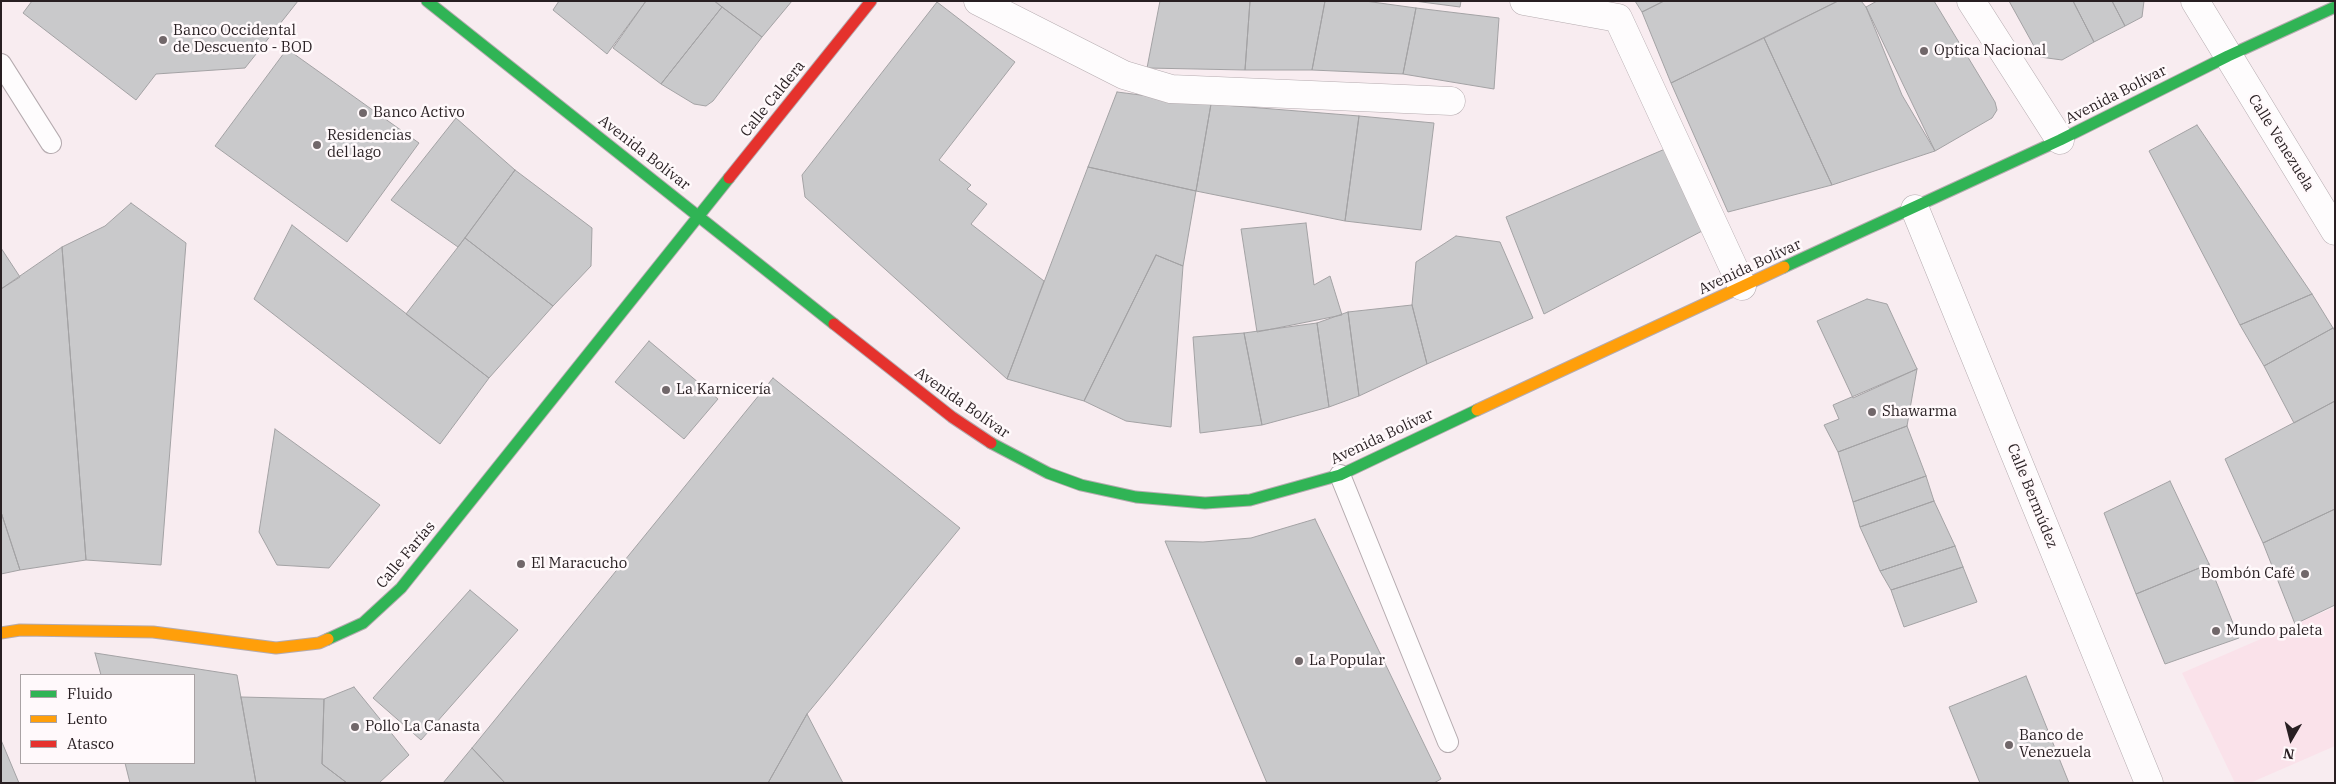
<!DOCTYPE html>
<meta charset="utf-8">
<style>
body{margin:0}
#map{position:relative;width:2336px;height:784px;overflow:hidden;background:#f8ecf0;font-family:"IBM Plex Serif",serif}
canvas{display:block}
.frame{position:absolute;inset:0;border:2px solid #281f22;pointer-events:none}
.legend{position:absolute;left:20px;top:674px;width:175px;height:90px;box-sizing:border-box;background:#fff9fb;border:1px solid #a9a2a4;margin:0;padding:6px 9px;list-style:none;font-size:15px;color:#281f22}
.legend li{display:flex;align-items:center;gap:10px;height:25px}
.legend b{width:25px;border:1px solid #a9a2a4}
.north{position:absolute;left:2266px;top:714px;width:50px;height:50px;-webkit-text-stroke:4px #fff9fb;paint-order:stroke;rotate:188deg;font-size:14px;font-weight:700;line-height:20px;text-align:center;color:#281f22}
.north::after{content:'';display:block;margin:auto;width:18px;height:22px;background:#281f22;clip-path:polygon(50% 0,100% 100%,50% 72%,0 100%)}
</style>
<div id="map">
<canvas width="2336" height="784"></canvas>
<div class="frame"></div>
<ul class="legend">
<li><b style="height:6px;background:#30b455"></b>Fluido</li>
<li><b style="height:6px;background:#ff9f0a"></b>Lento</li>
<li><b style="height:6px;background:#e5322d"></b>Atasco</li>
</ul>
<div class="north">N</div>
</div>
<script>
const c = document.querySelector('canvas').getContext('2d');
c.lineJoin = 'round';
function fill(path, color) { c.fillStyle = color; c.fill(path, 'evenodd'); }
const poly = rows => new Path2D(rows.map(r => 'M' + r).join(''));
function trace(path, color, width, dash) { c.strokeStyle = color; c.lineWidth = width; c.lineCap = dash ? 'butt' : 'round'; c.setLineDash(dash || []); c.stroke(path); }
function write(font, color, halo, rows, align = 'center') {
  c.font = font + ' "IBM Plex Serif",serif'; c.lineWidth = 5; c.setLineDash([]); c.textBaseline = 'middle'; c.strokeStyle = halo; c.fillStyle = color; for (const [text, x, y, turn = 0] of rows) {
    c.save(); c.translate(x, y); c.rotate((+turn || 0) * Math.PI / 180); c.textAlign = isNaN(turn) ? turn : align; if (halo) c.strokeText(text, 0, 0); c.fillText(text, 0, 0); c.restore();
  }
}
fill(poly([
 [2335,607,2335,746,2250,783,2235,783,2182,673]
]), '#fae2ea');
const building = poly([
 [32,1,298,1,245,68,156,74,136,100,23,13,32,1],
 [559,1,646,1,607,54,553,10,559,1],
 [646,1,715,1,722,7,661,84,613,48,646,1],
 [714,1,792,1,762,37,714,1],
 [1160,1,1250,1,1245,70,1147,68,1160,1],
 [1250,1,1325,1,1312,70,1245,70,1250,1],
 [1325,1,1365,1,1416,8,1403,74,1312,70,1325,1],
 [1414,1,1461,1,1460,7,1414,1],
 [1635,1,1664,1,1642,12,1635,1],
 [1664,1,1838,1,1671,83,1642,12,1664,1],
 [1838,1,1861,1,1866,7,1935,151,1832,185,1764,38,1838,1],
 [1877,1,1934,1,1995,102,1997,110,1992,118,1935,151,1902,95,1866,7,1877,1],
 [2009,1,2073,1,2094,42,2062,60,2040,57,2009,1],
 [2073,1,2112,1,2125,26,2094,42,2073,1],
 [2112,1,2144,1,2142,17,2125,26,2112,1],
 [937,2,1015,62,939,160,971,185,967,189,987,204,971,224,1044,281,1007,379,805,197,802,175,937,2],
 [722,7,762,37,713,101,706,106,694,104,661,84,722,7],
 [1416,8,1499,18,1494,89,1403,74,1416,8],
 [1764,38,1832,185,1728,212,1671,83,1764,38],
 [287,49,419,143,347,242,215,146,287,49],
 [1117,92,1211,104,1196,191,1088,167,1117,92],
 [1211,104,1359,116,1345,221,1196,191,1211,104],
 [1359,116,1434,123,1421,230,1345,221,1359,116],
 [456,118,515,170,458,247,391,200,456,118],
 [2197,125,2312,294,2240,325,2149,151,2197,125],
 [1665,149,1704,230,1544,314,1506,217,1665,149],
 [1088,167,1196,191,1183,266,1156,255,1084,401,1007,379,1088,167],
 [515,170,592,228,591,266,553,306,465,238,515,170],
 [131,203,186,243,161,565,86,560,62,247,105,226,131,203],
 [1306,223,1314,285,1330,276,1342,315,1257,332,1241,229,1306,223],
 [292,225,489,378,440,444,254,299,292,225],
 [1456,236,1500,242,1533,318,1427,364,1412,305,1416,262,1456,236],
 [465,238,553,306,489,378,406,314,465,238],
 [62,247,86,560,20,570,1,512,1,289,62,247],
 [1,248,20,277,1,289,1,248],
 [1156,255,1183,266,1171,427,1126,421,1084,401,1156,255],
 [2312,294,2333,328,2264,366,2240,325,2312,294],
 [1867,299,1887,304,1917,369,1853,398,1817,321,1867,299],
 [1412,305,1427,364,1359,396,1348,312,1412,305],
 [1348,312,1359,396,1329,407,1317,323,1348,312],
 [1317,323,1329,407,1262,425,1244,333,1317,323],
 [2333,328,2335,331,2335,401,2294,423,2264,366,2333,328],
 [1244,333,1262,425,1200,433,1193,337,1244,333],
 [649,341,718,399,684,439,615,382,649,341],
 [1917,369,1907,426,1838,452,1824,425,1839,419,1833,405,1917,369],
 [773,378,960,528,807,714,768,783,505,783,472,748,773,378],
 [2335,401,2335,509,2263,543,2225,459,2335,401],
 [1907,426,1926,476,1853,502,1838,452,1907,426],
 [275,429,380,505,329,568,277,565,259,532,275,429],
 [1926,476,1934,501,1860,527,1853,502,1926,476],
 [2170,481,2209,564,2136,594,2104,513,2170,481],
 [1934,501,1955,546,1880,571,1860,527,1934,501],
 [2335,509,2335,605,2295,624,2263,543,2335,509],
 [1,512,20,570,1,574,1,512],
 [1315,519,1441,779,1434,783,1267,783,1165,541,1203,542,1251,538,1315,519],
 [1955,546,1963,567,1891,590,1880,571,1955,546],
 [2209,564,2239,638,2165,664,2136,594,2209,564],
 [1963,567,1977,602,1904,627,1891,590,1963,567],
 [470,590,518,630,421,740,373,698,470,590],
 [95,653,237,675,256,783,130,783,125,763,194,763,194,675,101,675,95,653],
 [2026,676,2069,783,1980,783,1949,707,2026,676],
 [354,687,409,755,379,783,347,783,322,764,324,699,354,687],
 [241,697,324,699,322,764,347,783,256,783,241,697],
 [807,714,843,783,768,783,807,714],
 [1,740,19,783,1,783,1,740],
 [472,748,505,783,443,783,472,748]
]);
fill(building, '#c9c9cb');
trace(building, '#a3a2a4', 1);
const lane = poly([
 [1,64,51,143],
 [1340,475,1448,742]
]);
const street = poly([
 [978,1,1124,75,1171,89,1451,101],
 [1524,1,1618,18,1742,286],
 [1971,1,2060,140],
 [2195,1,2335,231],
 [1915,209,2149,783]
]);
const fast = poly([
 [427,1,834,324],
 [1784,267,2060,140,2228,56,2335,7],
 [991,443,1048,473,1081,485,1136,497,1205,503,1250,500,1340,475,1477,410],
 [328,639,363,623,401,588,729,178]
]);
const slow = poly([
 [1477,410,1784,267],
 [1,633,20,630,153,632,276,648,319,643,328,639]
]);
const jam = poly([
 [729,178,871,1],
 [834,324,952,417,991,443]
]);
trace(lane, '#b5abaf', 22);
trace(street, '#b5abaf', 29);
trace(fast, '#b5abaf', 13);
trace(slow, '#b5abaf', 13);
trace(jam, '#b5abaf', 13);
trace(lane, '#fefcfd', 20);
trace(street, '#fefcfd', 28);
trace(fast, '#30b455', 11);
trace(slow, '#ff9f0a', 11);
trace(jam, '#e5322d', 11);
for (const [x, y, r, color] of [
 [163,40,5,"#71676a"],
 [1924,51,5,"#71676a"],
 [363,113,5,"#71676a"],
 [317,145,5,"#71676a"],
 [666,390,5,"#71676a"],
 [1872,412,5,"#71676a"],
 [521,564,5,"#71676a"],
 [2305,574,5,"#71676a"],
 [2216,631,5,"#71676a"],
 [1299,661,5,"#71676a"],
 [355,727,5,"#71676a"],
 [2009,745,5,"#71676a"]
]) { const dot = new Path2D(); dot.arc(x, y, r, 0, 2 * Math.PI); c.fillStyle = color; c.fill(dot); trace(dot, '#fff9fb', 2); }
write('15px', '#281f22', '#fff9fb', [
 ["Banco Occidental",173,31],
 ["de Descuento - BOD",173,48],
 ["Optica Nacional",1934,51],
 ["Banco Activo",373,113],
 ["Residencias",327,136],
 ["del lago",327,153],
 ["La Karnicería",676,390],
 ["Shawarma",1882,412],
 ["El Maracucho",531,564],
 ["Bombón Café",2295,574,"right"],
 ["Mundo paleta",2226,631],
 ["La Popular",1309,661],
 ["Pollo La Canasta",365,727],
 ["Banco de",2019,736],
 ["Venezuela",2019,753]
], 'left');
write('15px', '#281f22', '#fff9fb', [
 ["Avenida Bolívar",2116,95,-27],
 ["Calle Caldera",773,99,-51],
 ["Calle Venezuela",2281,143,58],
 ["Avenida Bolívar",644,153,38],
 ["Avenida Bolívar",1750,267,-25],
 ["Avenida Bolívar",962,403,35],
 ["Avenida Bolívar",1382,437,-25],
 ["Calle Bermúdez",2032,496,68],
 ["Calle Farías",406,555,-50]
]);
</script>
